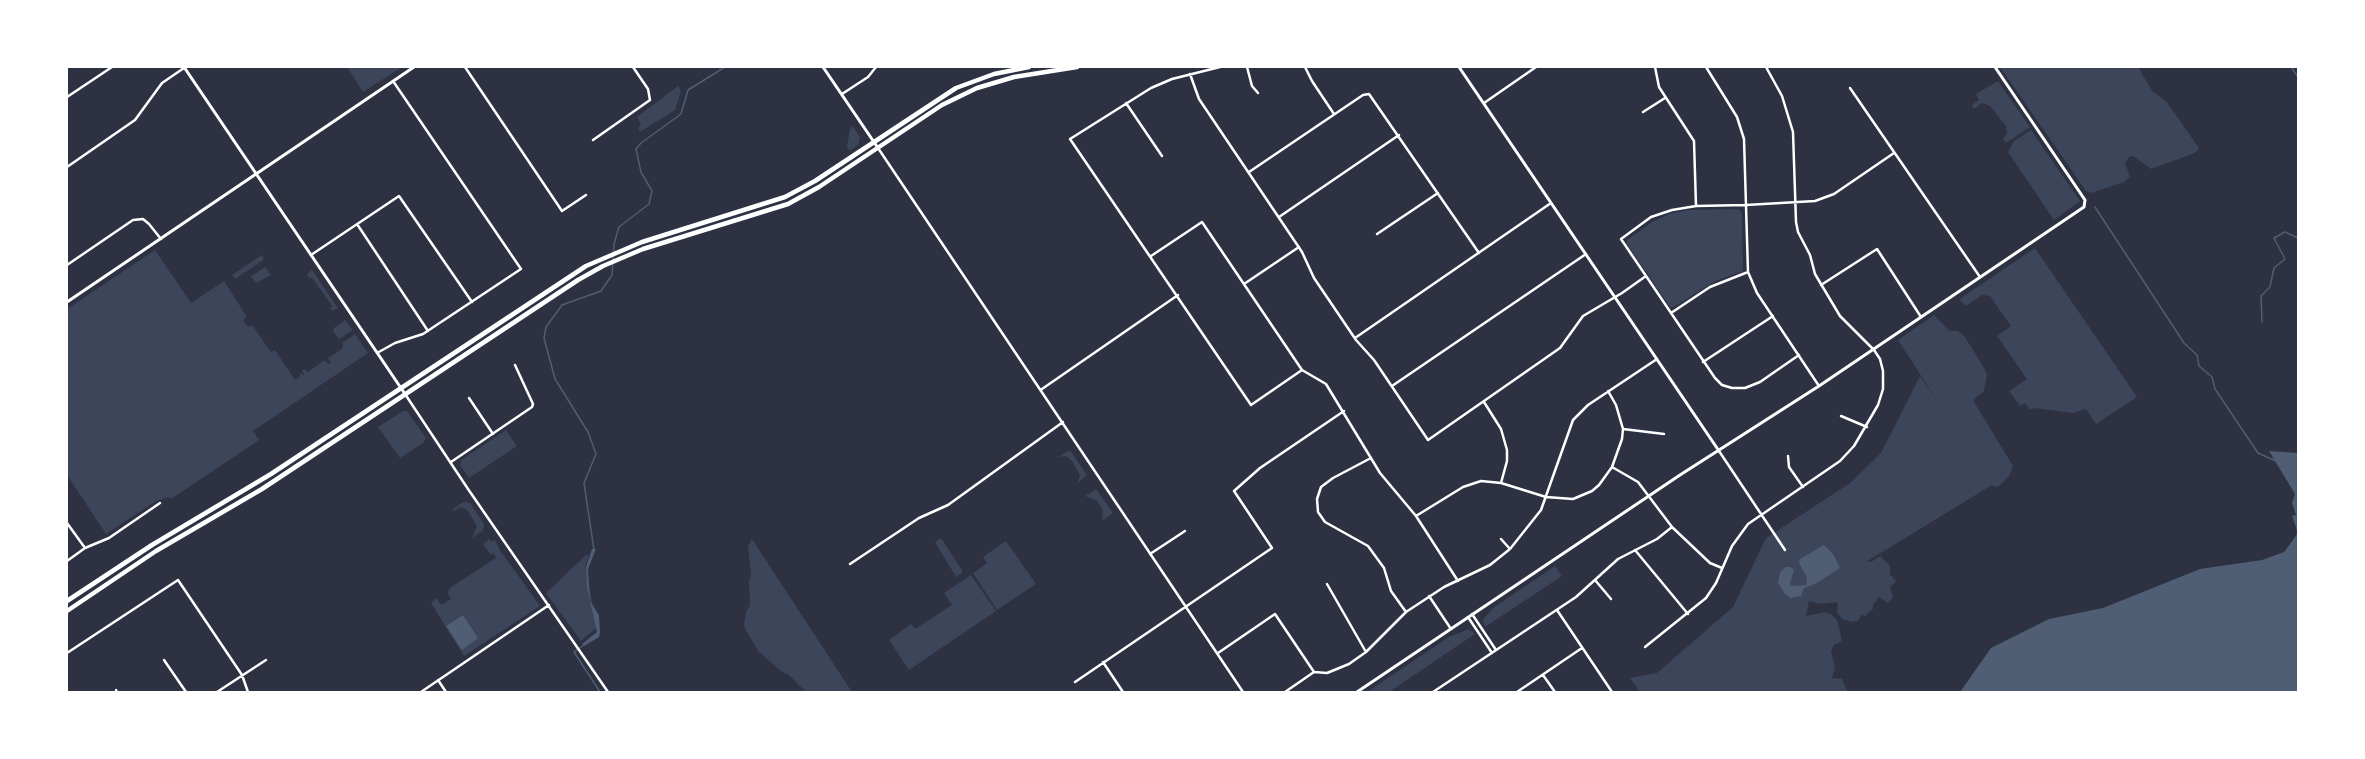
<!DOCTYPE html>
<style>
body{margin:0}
#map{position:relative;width:2365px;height:759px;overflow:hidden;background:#2d3142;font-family:Quicksand,sans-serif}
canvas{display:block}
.frame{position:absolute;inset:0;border:68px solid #fff;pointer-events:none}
</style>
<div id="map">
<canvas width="2365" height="759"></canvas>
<div class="frame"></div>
</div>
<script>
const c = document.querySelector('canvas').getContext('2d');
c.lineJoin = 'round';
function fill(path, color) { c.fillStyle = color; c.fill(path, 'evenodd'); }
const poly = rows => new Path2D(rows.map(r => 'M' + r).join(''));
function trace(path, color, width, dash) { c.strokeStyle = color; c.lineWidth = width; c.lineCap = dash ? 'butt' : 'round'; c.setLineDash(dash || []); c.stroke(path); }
fill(poly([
 [347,67,402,67,363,92],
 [2000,67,2138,67,2152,91,2166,101,2199,148,2195,153,2151,169,2133,156,2129,157,2125,163,2130,177,2124,182,2091,193,2086,191],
 [1998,81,2030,127,2006,143,2003,139,2007,133,2006,126,1990,106,1982,103,1974,109,1972,105,1979,100,1976,94],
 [678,86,681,91,675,110,640,132,638,128,641,124,637,117],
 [853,126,860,138,858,145,849,151,847,146,850,129],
 [2031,130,2080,201,2054,220,2008,152,2014,141],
 [1738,209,1742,212,1743,271,1715,281,1674,307,1670,307,1627,244,1627,240,1652,222,1669,214,1687,210],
 [2035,248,2137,397,2096,424,2086,409,2073,413,2034,408,2030,410,2025,403,2020,406,2009,391,2027,379,1997,336,2011,326,1990,296,1982,295,1966,306,1960,300,1961,298],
 [155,250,191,303,224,281,247,317,243,320,248,327,252,325,271,352,275,350,295,380,300,377,300,372,302,375,304,374,302,370,305,369,308,372,325,360,328,364,331,363,328,358,343,348,342,343,355,334,368,353,253,431,226,390,259,440,171,499,169,497,156,501,106,534,67,475,67,309],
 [262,255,264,259,262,261,235,279,232,275],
 [265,267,271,275,256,283,251,276],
 [312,270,338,308,333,311,329,307,333,307,313,279,308,277,307,274],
 [1934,315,1950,331,1958,331,1965,337,1984,368,1987,374,1984,391,1973,400,2013,466,2009,476,1999,486,1994,487,1992,485,1866,562,1871,562,1880,556,1890,566,1890,574,1896,581,1890,587,1893,598,1888,603,1879,597,1873,605,1873,609,1865,616,1861,615,1858,621,1852,622,1842,619,1837,612,1838,604,1836,602,1820,604,1809,601,1806,616,1825,612,1831,614,1837,620,1841,636,1841,642,1834,645,1831,652,1835,667,1832,678,1842,679,1848,692,1640,692,1630,678,1657,673,1733,607,1766,538,1850,483,1881,453,1920,376,1938,402,1898,340],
 [345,320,353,330,339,339,333,331,334,328],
 [403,411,407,411,426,438,423,443,400,458,378,427],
 [506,430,517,446,469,478,460,465,461,460],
 [1070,450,1087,475,1077,484,1080,475,1072,461,1066,456,1058,457],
 [1096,489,1113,513,1102,521,1103,511,1097,501,1085,496],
 [463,502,470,503,484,524,483,531,472,538,477,526,467,510,461,507,455,511,452,510],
 [941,538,962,570,962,573,956,577,935,542],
 [489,539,491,542,495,540,500,550,540,606,464,656,431,603,436,598,442,605,451,599,447,592,451,587,496,558,494,553,491,555,483,544],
 [752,539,852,692,806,692,789,675,782,672,759,652,745,629,744,624,746,612,750,605,749,581,751,575,748,547],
 [1006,541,1036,584,997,610,973,573,987,563,983,557],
 [586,555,589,555,585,566,597,627,581,641,546,593],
 [1555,566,1562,576,1485,627,1483,623,1484,620,1481,622,1493,608],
 [971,575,996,611,909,670,889,640,911,624,915,629,952,605,944,593],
 [1471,628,1469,631,1472,631,1475,634,1389,692,1367,692,1449,637]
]), '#3c4559');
fill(poly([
 [2269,451,2298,453,2298,692,1960,692,1991,648,2049,619,2103,608,2200,569,2262,560,2284,552,2298,533,2292,516,2296,515,2292,503,2295,494],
 [1824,545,1833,554,1840,568,1817,583,1804,588,1801,596,1791,598,1785,594,1778,583,1780,572,1786,567,1791,567,1794,570,1790,583,1791,586,1806,585,1807,578,1799,563,1800,559],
 [592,549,596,549,588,569,590,601,599,615,600,633,599,637,584,646,582,644,597,632,587,588,586,567],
 [463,615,478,638,462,650,446,626]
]), '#4f5d75');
trace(poly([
 [2291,67,2298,77],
 [2095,207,2184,343,2197,355,2199,366,2212,377,2215,389,2258,453,2276,461],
 [2262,322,2261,296,2270,287,2274,268,2285,259,2274,238,2285,232,2298,238],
 [594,550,584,483,596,454,588,432,555,379,544,338,546,327,562,305,601,291,612,275,614,244,619,227,649,204,652,191,641,172,636,149,641,143,681,114,688,90,725,67],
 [584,645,574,652,600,692]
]), '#4f5d75', 1.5);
trace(poly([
 [465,67,562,211,586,195],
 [1220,67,1172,79,1151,88,1070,139,1251,405,1302,370],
 [1247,67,1252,86,1258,93],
 [1305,67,1312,81,1334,114],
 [1655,67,1659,87,1694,141,1696,206],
 [1706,67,1737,117,1744,139,1748,272,1757,293,1819,386],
 [1190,74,1199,99,1302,252,1314,278,1356,340,1374,360,1428,440,1560,348,1583,316,1622,293,1646,276],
 [1850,88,1980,277],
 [842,94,868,77,876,67],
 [67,97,112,67],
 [1126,103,1162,156],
 [1484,103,1536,67],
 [1643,112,1665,98],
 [593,140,650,100,648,89,633,67],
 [878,148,1243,692],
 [67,167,135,120,162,83,184,68],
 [1249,172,1363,95,1369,94,1479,253],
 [1279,217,1399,135],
 [357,224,428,331],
 [1377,234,1438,193],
 [311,255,399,196,472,302],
 [1151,256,1202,222,1302,370,1326,384,1380,473,1416,516,1458,581],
 [67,265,133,220,143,219,149,224,161,239],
 [1244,284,1299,247],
 [1821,285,1877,249,1921,317],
 [1671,313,1710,287,1748,272],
 [1355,338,1551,203],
 [377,353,395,343,423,334,521,269,393,81],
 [1799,355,1760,382,1745,388,1732,388,1722,385,1715,378,1621,239,1651,217,1672,210,1696,206,1746,205,1815,201,1834,194,1894,153],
 [1703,362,1773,316],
 [1392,386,1586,254],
 [1042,389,1178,295],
 [405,394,468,489,608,692],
 [469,398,493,434],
 [1484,402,1501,429,1507,450,1507,461,1501,483],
 [1841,416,1867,427],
 [1623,429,1664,434],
 [1719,451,1785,550],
 [1788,456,1789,467,1803,487],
 [1371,458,1333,478,1321,487,1317,499,1318,512,1325,522,1368,546,1384,568,1391,591,1406,612],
 [451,462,532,407,533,404,515,365],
 [1612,467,1638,482,1672,527,1710,563,1722,568],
 [1416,516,1463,487,1481,481,1501,483,1546,497,1573,499,1592,491,1599,485,1612,467,1622,439,1623,429,1616,405,1608,391],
 [67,523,85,548],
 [1510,549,1541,510,1573,420,1588,405,1657,359],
 [1635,550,1688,614],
 [1150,554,1185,531],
 [67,561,85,548,109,538,160,503],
 [850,564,919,518,948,505,1063,422],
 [1595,580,1611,599],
 [1327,584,1366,652],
 [1429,596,1451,629],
 [1557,610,1612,692],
 [1472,614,1496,650],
 [1468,617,1492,653],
 [1645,647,1706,598,1716,583,1732,546,1748,524,1840,461,1854,446,1878,405,1883,389,1883,371,1880,359,1874,350,1840,316,1815,274,1810,255,1798,232,1796,222,1793,132,1782,96,1766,67],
 [67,653,178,580,242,675,248,692],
 [1218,653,1275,614,1314,672],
 [164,660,186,692],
 [1103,662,1123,692],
 [1543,675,1555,692],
 [438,680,446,692],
 [1075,682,1272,548,1234,491,1260,468,1344,411],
 [116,690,117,692],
 [217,692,266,660],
 [421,692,549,605],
 [1285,692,1314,672,1327,673,1349,664,1366,652,1406,612,1444,587,1490,565,1510,549,1501,539],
 [1433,692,1576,597,1618,559,1657,539,1672,527],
 [1517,692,1582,648]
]), '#fff', 2.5);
trace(poly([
 [184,67,405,394],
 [823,67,878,148],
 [1459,67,1719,451],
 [67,302,414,67],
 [1357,692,1680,475,1819,386,2084,207,2085,200,1995,67]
]), '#fff', 3);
trace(poly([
 [67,601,152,545,271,474,586,266,642,242,785,197,815,181,956,88,994,74,1029,67],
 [67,611,156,551,262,489,578,280,603,266,643,249,788,204,819,187,942,105,977,88,1014,77,1077,67]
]), '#fff', 4.5);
</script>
